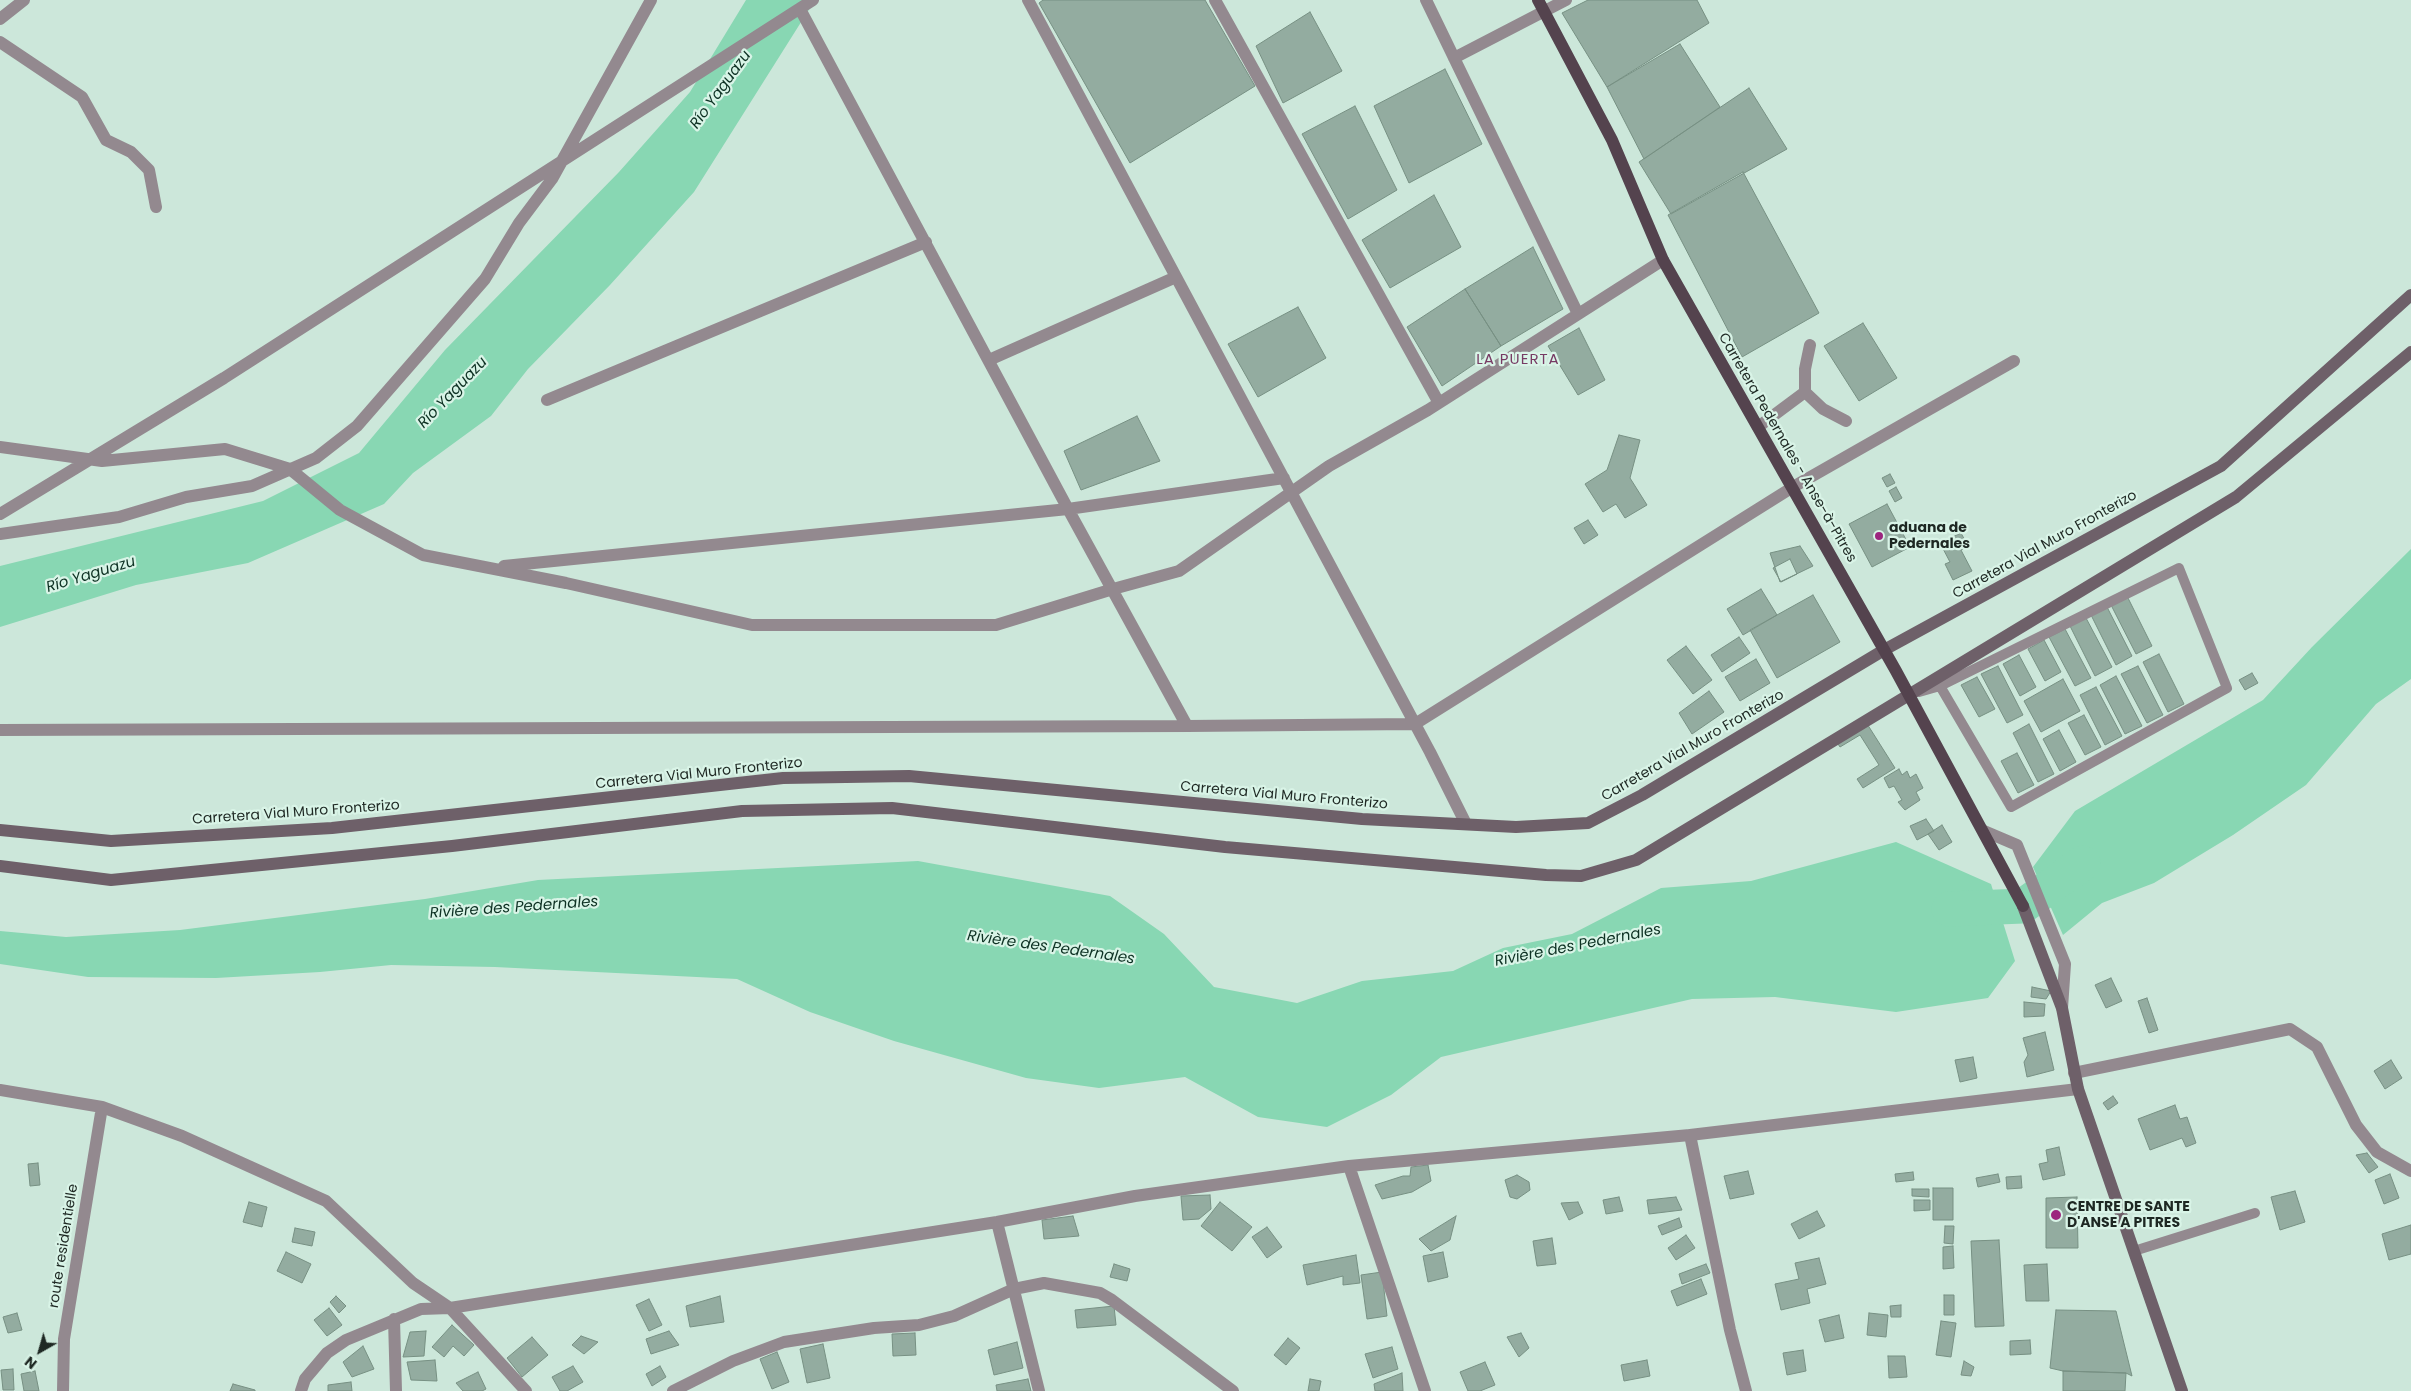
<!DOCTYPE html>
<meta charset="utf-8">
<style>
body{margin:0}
#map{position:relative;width:2411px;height:1391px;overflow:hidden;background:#cce7da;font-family:Poppins,sans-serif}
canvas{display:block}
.north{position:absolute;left:15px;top:1326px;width:50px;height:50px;-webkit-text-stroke:4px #d9f4e7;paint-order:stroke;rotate:218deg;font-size:14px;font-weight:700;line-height:20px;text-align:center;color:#1e2823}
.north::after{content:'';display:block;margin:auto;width:18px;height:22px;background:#1e2823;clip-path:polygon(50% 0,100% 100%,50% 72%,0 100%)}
</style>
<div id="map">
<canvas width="2411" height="1391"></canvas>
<div class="north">N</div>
</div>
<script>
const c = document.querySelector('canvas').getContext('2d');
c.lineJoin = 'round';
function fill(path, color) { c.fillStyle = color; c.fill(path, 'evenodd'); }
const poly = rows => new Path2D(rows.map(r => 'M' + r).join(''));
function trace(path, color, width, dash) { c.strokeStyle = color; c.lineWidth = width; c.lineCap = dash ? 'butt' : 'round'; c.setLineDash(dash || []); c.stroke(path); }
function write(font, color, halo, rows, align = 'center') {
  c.font = font + ' Poppins,sans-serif'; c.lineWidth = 4.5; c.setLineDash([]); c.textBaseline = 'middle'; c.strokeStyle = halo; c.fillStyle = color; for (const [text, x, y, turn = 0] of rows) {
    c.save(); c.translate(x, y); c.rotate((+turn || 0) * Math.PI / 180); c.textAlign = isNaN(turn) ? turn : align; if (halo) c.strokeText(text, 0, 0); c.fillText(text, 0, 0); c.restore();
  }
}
fill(poly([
 [746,0,815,0,694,192,610,285,528,369,491,416,413,473,384,504,248,563,136,585,0,627,0,566,263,501,359,453,445,350,619,172,690,92],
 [2411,549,2411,679,2376,704,2306,785,2233,835,2154,883,2102,903,2063,935,2033,867,2075,811,2263,700,2312,647],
 [1896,842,1991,884,2015,961,1988,998,1896,1012,1775,997,1692,999,1441,1057,1391,1095,1327,1127,1258,1117,1185,1077,1099,1088,1026,1078,894,1041,810,1012,737,979,495,967,391,965,320,972,216,978,88,977,0,964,0,931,66,937,180,930,425,899,538,880,918,861,1110,896,1164,934,1214,987,1297,1003,1362,981,1453,971,1503,948,1572,934,1661,888,1751,881]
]), '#88d7b3');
trace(poly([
 [1949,909,2023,906,2083,863]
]), '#88d7b3', 35);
const building = poly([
 [1043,0,1205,0,1255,86,1130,163,1039,3,1043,0],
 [1588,0,1697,0,1709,23,1607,87,1562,13,1588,0],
 [1310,12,1342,71,1283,103,1256,46,1310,12],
 [1680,44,1720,107,1644,159,1607,87,1680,44],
 [1445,69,1482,144,1409,183,1374,106,1445,69],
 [1749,88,1787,149,1671,214,1639,162,1749,88],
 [1355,106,1397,190,1348,219,1302,134,1355,106],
 [1743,172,1819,313,1742,357,1668,215,1743,172],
 [1434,195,1461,247,1390,288,1362,240,1434,195],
 [1533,247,1563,309,1501,346,1465,289,1533,247],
 [1465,289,1501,346,1442,386,1407,327,1465,289],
 [1298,307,1326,358,1258,397,1228,344,1298,307],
 [1863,323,1897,378,1859,401,1824,346,1863,323],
 [1579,328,1605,380,1578,395,1548,346,1579,328],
 [1137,416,1160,461,1081,490,1064,451,1137,416],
 [1619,435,1640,440,1630,478,1647,505,1625,518,1616,504,1603,512,1585,484,1607,470,1619,435],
 [1890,474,1895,483,1887,487,1882,478,1890,474],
 [1896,487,1902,498,1895,502,1889,491,1896,487],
 [1887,504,1910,547,1872,567,1849,524,1887,504],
 [1588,520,1598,535,1584,544,1574,528,1588,520],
 [1961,533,1968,546,1961,550,1972,571,1953,580,1945,564,1950,562,1940,543,1961,533],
 [1800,546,1813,566,1780,582,1770,553,1800,546],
 [1790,559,1797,574,1781,582,1773,568,1790,559],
 [1761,589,1777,615,1743,635,1727,609,1761,589],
 [1813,595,1840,642,1777,678,1750,630,1813,595],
 [2127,596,2152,646,2136,654,2111,605,2127,596],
 [2107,607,2132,656,2116,665,2091,615,2107,607],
 [2086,618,2112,667,2095,676,2070,626,2086,618],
 [2065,629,2091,678,2075,686,2049,637,2065,629],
 [1739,637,1750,653,1722,672,1711,655,1739,637],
 [2044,640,2061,672,2045,681,2028,649,2044,640],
 [1686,646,1712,680,1693,694,1667,660,1686,646],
 [2159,654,2184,704,2168,712,2143,662,2159,654],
 [2019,655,2036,687,2020,696,2003,664,2019,655],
 [1756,659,1770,683,1740,701,1725,677,1756,659],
 [1998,666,2023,715,2007,723,1981,674,1998,666],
 [2138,666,2163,715,2147,723,2121,674,2138,666],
 [2252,673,2258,683,2245,690,2239,680,2252,673],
 [2116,676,2142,726,2125,734,2100,685,2116,676],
 [1977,677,1995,709,1979,717,1961,685,1977,677],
 [2063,679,2080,711,2041,732,2024,701,2063,679],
 [2096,687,2122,736,2105,745,2080,695,2096,687],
 [1709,691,1724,712,1692,734,1679,713,1709,691],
 [2084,715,2101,747,2085,755,2068,723,2084,715],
 [1864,719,1895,768,1863,788,1857,779,1879,765,1860,735,1840,747,1834,738,1864,719],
 [2029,724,2054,774,2038,782,2013,733,2029,724],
 [2059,730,2076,762,2060,771,2043,739,2059,730],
 [2017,753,2034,785,2018,793,2001,761,2017,753],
 [1899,769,1902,775,1907,771,1910,778,1916,774,1923,788,1916,792,1920,800,1905,810,1898,802,1902,800,1894,786,1889,788,1884,778,1899,769],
 [1926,819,1934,831,1917,840,1910,826,1926,819],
 [1942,825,1952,842,1939,850,1928,834,1942,825],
 [2111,978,2122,1001,2106,1008,2095,985,2111,978],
 [2032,987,2051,991,2046,999,2031,997,2032,987],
 [2147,998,2158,1030,2149,1033,2138,1001,2147,998],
 [2024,1002,2045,1004,2044,1016,2024,1017,2024,1002],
 [2045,1032,2054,1070,2027,1077,2024,1062,2028,1055,2023,1038,2045,1032],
 [1973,1057,1977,1078,1960,1082,1955,1060,1973,1057],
 [2391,1060,2402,1078,2385,1089,2374,1071,2391,1060],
 [2113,1096,2118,1103,2108,1110,2103,1103,2113,1096],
 [2175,1105,2180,1119,2187,1117,2196,1143,2186,1147,2182,1138,2150,1150,2138,1119,2175,1105],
 [2059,1147,2065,1175,2043,1180,2039,1164,2048,1162,2046,1150,2059,1147],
 [2367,1153,2378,1167,2369,1173,2356,1155,2367,1153],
 [38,1163,40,1185,30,1186,28,1164,38,1163],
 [1428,1165,1431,1181,1412,1192,1382,1199,1375,1185,1403,1176,1410,1176,1411,1167,1428,1165],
 [1748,1171,1754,1194,1730,1199,1724,1176,1748,1171],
 [1913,1172,1914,1180,1896,1182,1895,1174,1913,1172],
 [1998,1174,2000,1182,1978,1187,1976,1178,1998,1174],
 [2390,1174,2399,1198,2384,1204,2375,1180,2390,1174],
 [1517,1175,1529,1182,1530,1190,1517,1199,1510,1197,1505,1180,1517,1175],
 [2021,1176,2022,1188,2007,1189,2006,1177,2021,1176],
 [1933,1188,1953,1188,1953,1220,1933,1220,1933,1188],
 [1912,1189,1929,1189,1929,1197,1912,1196,1912,1189],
 [2295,1191,2305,1222,2280,1230,2271,1197,2295,1191],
 [1210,1195,1211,1209,1199,1219,1183,1220,1181,1196,1210,1195],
 [1619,1197,1623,1211,1606,1214,1603,1200,1619,1197],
 [1676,1197,1682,1210,1649,1214,1647,1200,1676,1197],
 [2077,1197,2078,1248,2046,1248,2046,1198,2077,1197],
 [1914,1200,1930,1200,1930,1210,1914,1211,1914,1200],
 [249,1202,267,1207,262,1227,243,1222,249,1202],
 [1220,1202,1252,1227,1232,1251,1201,1226,1220,1202],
 [1578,1202,1583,1213,1569,1220,1561,1203,1578,1202],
 [1817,1211,1825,1226,1799,1239,1791,1224,1817,1211],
 [1073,1216,1079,1236,1044,1239,1042,1220,1073,1216],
 [1456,1216,1450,1240,1431,1251,1419,1239,1456,1216],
 [1679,1218,1682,1227,1662,1235,1658,1226,1679,1218],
 [2411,1225,2411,1254,2389,1260,2382,1234,2411,1225],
 [1945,1226,1954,1226,1953,1244,1944,1243,1945,1226],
 [1267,1227,1282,1247,1267,1258,1252,1237,1267,1227],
 [295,1228,315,1232,312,1246,292,1242,295,1228],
 [1686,1235,1695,1248,1676,1260,1668,1248,1686,1235],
 [1552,1238,1556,1264,1537,1266,1533,1241,1552,1238],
 [1999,1240,2004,1326,1975,1327,1971,1241,1999,1240],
 [1953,1246,1954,1268,1943,1269,1943,1247,1953,1246],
 [286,1252,311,1264,302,1283,277,1271,286,1252],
 [1443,1252,1448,1277,1428,1282,1423,1256,1443,1252],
 [1356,1255,1360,1283,1343,1285,1343,1276,1307,1285,1303,1265,1356,1255],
 [1819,1258,1826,1284,1807,1289,1810,1303,1781,1310,1775,1284,1799,1279,1795,1263,1819,1258],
 [1114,1264,1130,1269,1127,1281,1110,1277,1114,1264],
 [1706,1264,1710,1273,1682,1284,1679,1274,1706,1264],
 [2047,1264,2049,1301,2026,1301,2024,1265,2047,1264],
 [1382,1272,1387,1316,1367,1319,1361,1275,1382,1272],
 [1701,1279,1707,1294,1677,1306,1671,1291,1701,1279],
 [1944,1295,1954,1295,1954,1315,1944,1315,1944,1295],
 [336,1296,346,1306,339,1313,330,1302,336,1296],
 [720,1296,724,1322,690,1327,686,1306,720,1296],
 [649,1299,662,1325,649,1331,636,1305,649,1299],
 [1901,1305,1901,1317,1891,1317,1890,1306,1901,1305],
 [1114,1306,1116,1325,1077,1328,1075,1310,1114,1306],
 [329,1308,342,1325,327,1336,314,1320,329,1308],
 [2056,1310,2116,1311,2132,1376,2126,1373,2063,1371,2050,1368,2056,1310],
 [17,1313,22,1330,8,1333,3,1317,17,1313],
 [1869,1313,1888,1315,1886,1337,1867,1335,1869,1313],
 [1839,1315,1844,1338,1825,1342,1819,1320,1839,1315],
 [1941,1321,1956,1323,1951,1357,1936,1355,1941,1321],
 [452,1325,474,1345,464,1356,453,1346,444,1357,432,1347,452,1325],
 [426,1331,424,1356,403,1357,410,1332,426,1331],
 [669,1331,679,1345,651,1354,646,1339,669,1331],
 [915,1333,916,1355,893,1356,892,1334,915,1333],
 [1521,1333,1529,1348,1519,1357,1507,1337,1521,1333],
 [581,1336,598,1342,584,1354,572,1345,581,1336],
 [532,1337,548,1355,522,1377,507,1358,532,1337],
 [1288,1338,1300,1348,1286,1365,1274,1355,1288,1338],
 [2030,1340,2031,1354,2010,1355,2010,1341,2030,1340],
 [1017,1342,1023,1368,994,1375,988,1350,1017,1342],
 [823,1344,830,1378,807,1383,800,1349,823,1344],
 [363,1346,374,1369,352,1377,343,1362,363,1346],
 [1392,1347,1398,1369,1373,1378,1365,1354,1392,1347],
 [1803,1350,1806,1371,1787,1375,1783,1353,1803,1350],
 [777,1352,789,1382,772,1389,760,1359,777,1352],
 [1888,1356,1905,1356,1907,1377,1889,1378,1888,1356],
 [435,1360,437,1381,411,1380,407,1362,435,1360],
 [1647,1360,1650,1376,1624,1381,1621,1365,1647,1360],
 [1964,1361,1974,1367,1971,1376,1961,1375,1964,1361],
 [1485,1362,1495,1385,1480,1391,1468,1391,1460,1372,1485,1362],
 [573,1366,583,1382,567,1391,560,1391,552,1377,573,1366],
 [660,1366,666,1377,652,1386,646,1374,660,1366],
 [13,1369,14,1390,3,1390,1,1370,13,1369],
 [35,1371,39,1391,24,1391,21,1374,35,1371],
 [2063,1371,2126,1373,2125,1391,2063,1391,2063,1371],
 [478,1372,486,1389,482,1391,463,1391,456,1383,478,1372],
 [1402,1373,1403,1391,1375,1391,1374,1384,1402,1373],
 [1028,1379,1031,1391,997,1391,996,1385,1028,1379],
 [1310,1379,1321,1381,1319,1391,1308,1391,1310,1379],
 [351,1382,352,1391,328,1391,328,1385,351,1382],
 [233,1384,255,1390,255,1391,230,1391,233,1384]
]);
fill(building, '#93aca0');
trace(building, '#779083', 1);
trace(poly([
 [1919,692,1940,686,2179,568,2227,688,2011,807,1940,686],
 [2134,1251,2255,1213]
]), '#93898f', 10);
trace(poly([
 [1028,0,1430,752,1466,824],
 [1215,0,1439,403],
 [1426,0,1578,314],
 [800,9,1068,509,1187,726,1415,724,1793,487,2014,361],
 [0,19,24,0],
 [0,42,82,97,106,140,131,152,149,170,156,207],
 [1454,58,1566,0],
 [989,360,1176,277],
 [1805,393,1805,369,1810,345],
 [547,400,926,242],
 [1758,427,1805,392,1823,409,1846,421],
 [0,447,102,461,225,449,290,469,340,510,423,555,566,583,752,625,996,625,1113,589,1179,571,1329,466,1428,410,1663,260],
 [0,514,224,378,813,0],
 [0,534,119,517,186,497,252,486,316,458,357,426,485,279,519,223,552,179,651,0],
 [504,566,1068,509,1284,478],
 [0,730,1187,726],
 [1984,831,2017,845,2065,964,2062,1008],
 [2074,1073,2290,1029,2317,1047,2356,1125,2377,1152,2411,1171],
 [0,1090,102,1107,182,1136,326,1201,413,1283,450,1308,526,1391],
 [1690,1135,1730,1330,1746,1391],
 [1349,1166,1425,1391],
 [997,1222,1039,1391],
 [394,1319,396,1391],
 [63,1391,64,1339,102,1107],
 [301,1391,305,1379,327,1353,346,1340,421,1309,450,1308,997,1222,1135,1196,1349,1166,1690,1135,2078,1089],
 [673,1391,733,1361,784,1342,874,1328,919,1325,954,1316,1014,1289,1044,1283,1100,1293,1112,1300,1233,1391]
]), '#93898f', 12);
trace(poly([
 [0,830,111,841,332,828,783,778,909,776,1362,819,1516,827,1588,823,1642,795,1884,650,2221,466,2411,295],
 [0,866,111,880,452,846,742,811,892,808,1225,847,1546,875,1581,876,1636,860,2236,497,2411,352],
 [2023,906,2062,1008,2078,1089,2182,1391]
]), '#6e6069', 12);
trace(poly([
 [1538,0,1612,140,1663,260,1896,671,2023,906]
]), '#54434e', 12);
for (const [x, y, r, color] of [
 [1879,536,5,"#9c257e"],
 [2056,1215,6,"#9c257e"]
]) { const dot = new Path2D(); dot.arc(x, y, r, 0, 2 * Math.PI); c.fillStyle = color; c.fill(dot); trace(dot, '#d9f4e7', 2); }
write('14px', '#1e2823', '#d9f4e7', [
 ["Carretera Pedernales - Anse-à-Pitres",1787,448,60],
 ["Carretera Vial Muro Fronterizo",2045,545,-29],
 ["Carretera Vial Muro Fronterizo",1693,746,-30],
 ["Carretera Vial Muro Fronterizo",699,774,-6],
 ["Carretera Vial Muro Fronterizo",1284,796,5],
 ["Carretera Vial Muro Fronterizo",296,813,-4],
 ["route residentielle",64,1246,-81]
]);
write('bold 14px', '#1e2823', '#d9f4e7', [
 ["aduana de",1889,528],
 ["Pedernales",1889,544],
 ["CENTRE DE SANTE",2067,1207],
 ["D'ANSE A PITRES",2067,1223]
], 'left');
write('italic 15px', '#0d3123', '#d9f4e7', [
 ["Río Yaguazu",721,90,-54],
 ["Río Yaguazu",453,393,-46],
 ["Río Yaguazu",91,575,-17],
 ["Rivière des Pedernales",514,908,-4],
 ["Rivière des Pedernales",1578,946,-11],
 ["Rivière des Pedernales",1051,948,8]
]);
c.letterSpacing = '1px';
write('15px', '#773b64', '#d9f4e7', [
 ["LA PUERTA",1518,360]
]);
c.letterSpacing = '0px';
</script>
